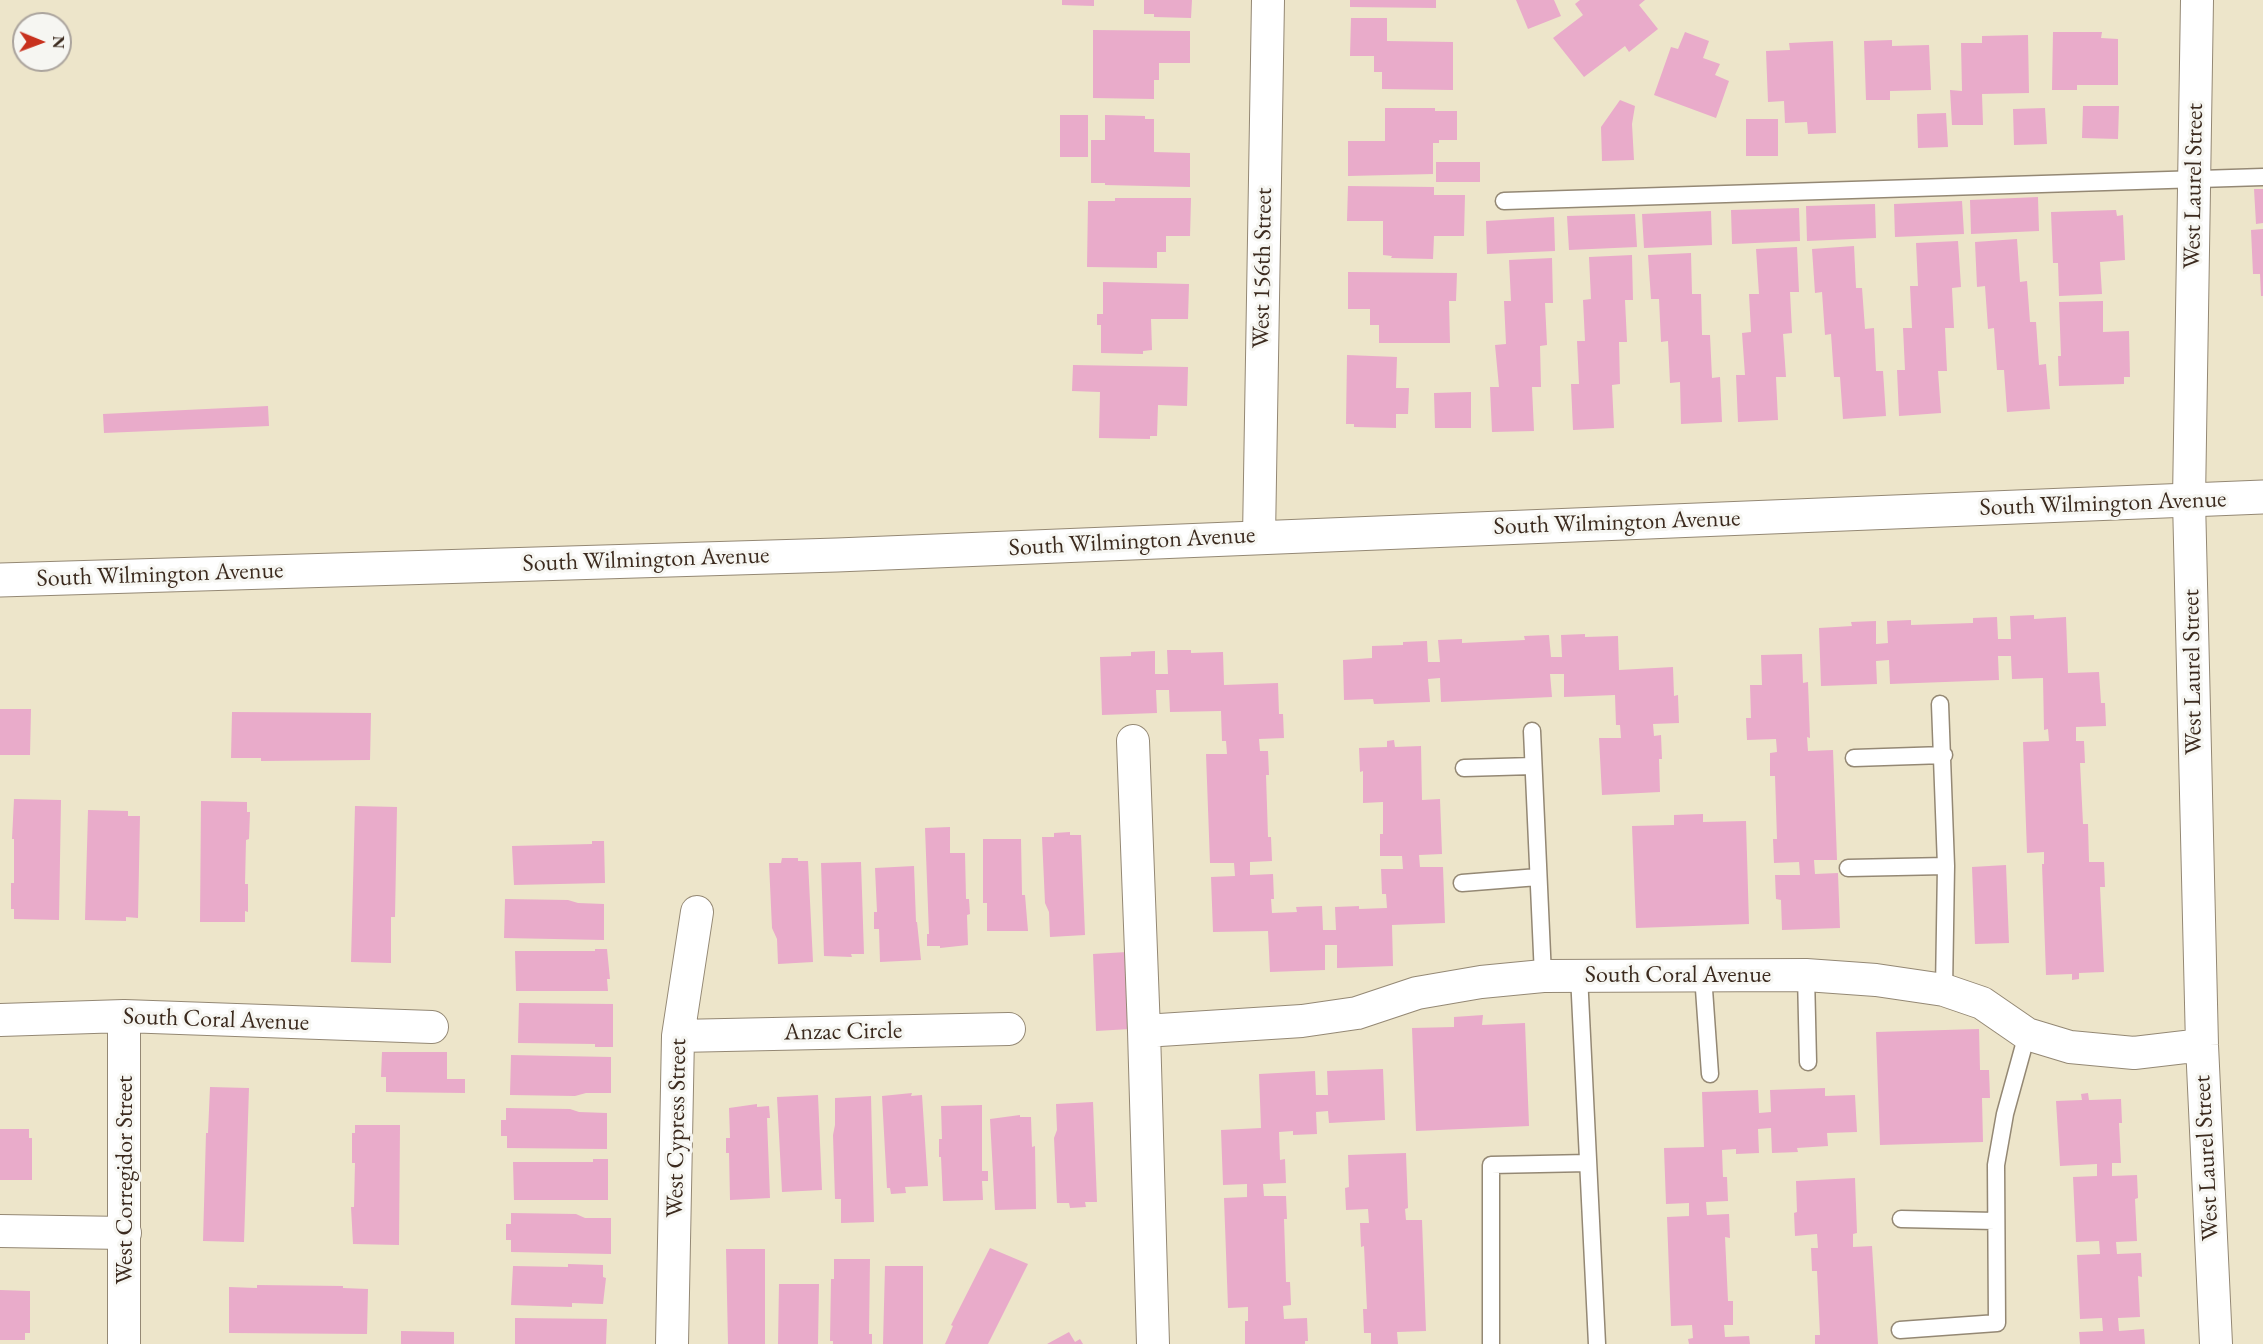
<!DOCTYPE html>
<style>
body{margin:0}
#map{position:relative;width:2263px;height:1344px;overflow:hidden;background:#ede5ca;font-family:"EB Garamond",serif}
canvas{display:block}
.north{position:absolute;left:12px;top:12px;width:60px;height:60px;box-sizing:border-box;background:#f6f6f2;border:2px solid #aba49d;border-radius:50%;rotate:91deg;font-size:16px;font-weight:700;line-height:24px;text-align:center;color:#3b2a1e}
.north::after{content:'';display:block;margin:auto;width:21px;height:27px;background:#c8321e;clip-path:polygon(50% 0,100% 100%,50% 72%,0 100%)}
</style>
<div id="map">
<canvas width="2263" height="1344"></canvas>
<div class="north">N</div>
</div>
<script>
const c = document.querySelector('canvas').getContext('2d');
c.lineJoin = 'round';
function fill(path, color) { c.fillStyle = color; c.fill(path, 'evenodd'); }
const poly = rows => new Path2D(rows.map(r => 'M' + r).join(''));
function trace(path, color, width, dash) { c.strokeStyle = color; c.lineWidth = width; c.lineCap = dash ? 'butt' : 'round'; c.setLineDash(dash || []); c.stroke(path); }
function write(font, color, halo, rows, align = 'center') {
  c.font = font + ' "EB Garamond",serif'; c.lineWidth = 6; c.setLineDash([]); c.textBaseline = 'middle'; c.strokeStyle = halo; c.fillStyle = color; for (const [text, x, y, turn = 0] of rows) {
    c.save(); c.translate(x, y); c.rotate((+turn || 0) * Math.PI / 180); c.textAlign = isNaN(turn) ? turn : align; if (halo) c.strokeText(text, 0, 0); c.fillText(text, 0, 0); c.restore();
  }
}
fill(poly([
 [1062,0,1094,0,1094,6,1062,5],
 [1144,0,1192,0,1191,18,1154,17,1154,14,1144,14],
 [1350,0,1436,0,1436,8,1350,7],
 [1516,0,1554,0,1561,16,1528,29],
 [1580,0,1645,0,1639,5,1658,29,1629,52,1625,46,1584,77,1553,38,1583,15,1575,4],
 [1351,18,1387,18,1387,41,1453,42,1453,90,1382,89,1382,72,1374,72,1374,56,1350,56],
 [1093,30,1190,31,1190,63,1159,63,1159,80,1154,80,1154,99,1093,98],
 [1685,32,1709,41,1703,58,1720,64,1715,75,1729,81,1716,118,1654,95,1671,47,1678,49],
 [2053,32,2102,32,2101,38,2118,39,2118,85,2077,85,2077,90,2052,90],
 [2028,35,2029,93,1982,94,1983,125,1952,125,1950,90,1962,91,1961,43,1982,43,1982,36],
 [1892,40,1892,46,1929,45,1931,90,1890,91,1890,100,1866,100,1864,41],
 [1833,41,1836,133,1808,134,1807,122,1785,123,1784,101,1768,102,1766,51,1790,50,1789,43],
 [1620,100,1635,106,1632,124,1634,160,1602,161,1601,127],
 [2083,106,2119,106,2118,139,2082,138],
 [1385,108,1435,108,1435,111,1457,111,1457,140,1439,140,1439,143,1433,143,1433,174,1348,176,1348,141,1385,141],
 [2045,108,2047,144,2014,145,2013,109],
 [1946,113,1948,147,1918,148,1917,114],
 [1060,115,1088,115,1088,157,1060,157],
 [1105,115,1145,116,1145,119,1154,119,1154,152,1190,153,1190,187,1105,185,1105,183,1091,183,1091,140,1105,140],
 [1746,119,1778,119,1778,156,1746,156],
 [1436,162,1480,162,1480,182,1436,182],
 [1348,186,1434,187,1434,195,1465,195,1464,236,1434,236,1433,259,1391,258,1392,256,1383,255,1383,221,1347,221],
 [2254,189,2263,189,2263,223,2256,224],
 [2038,197,2039,231,1971,234,1970,200],
 [1115,198,1191,198,1190,236,1166,236,1166,252,1157,252,1157,268,1087,267,1088,201,1115,201],
 [1962,201,1964,234,1895,237,1894,204],
 [1875,204,1876,238,1807,241,1806,206],
 [1799,208,1800,241,1732,244,1731,210],
 [2116,210,2117,216,2123,215,2125,260,2100,262,2102,294,2059,296,2058,263,2053,263,2051,212],
 [1711,211,1712,245,1644,248,1642,214],
 [1635,214,1637,247,1569,250,1567,216],
 [1554,217,1555,251,1487,254,1486,221],
 [2263,229,2263,296,2261,296,2260,274,2253,274,2251,230],
 [2017,239,2020,282,2027,281,2030,322,2036,322,2039,365,2046,364,2050,409,2007,412,2004,370,1997,370,1994,328,1988,329,1985,286,1977,287,1975,242],
 [1958,241,1961,287,1952,288,1954,328,1945,328,1947,371,1938,371,1941,413,1899,416,1897,370,1905,370,1903,328,1912,328,1910,286,1918,286,1916,243],
 [1854,246,1856,288,1862,288,1865,329,1874,328,1876,371,1883,371,1886,416,1843,419,1840,377,1834,377,1831,334,1825,335,1822,292,1815,293,1812,249],
 [1797,247,1799,292,1790,292,1792,333,1783,334,1786,377,1776,377,1778,420,1738,422,1736,375,1745,375,1742,333,1751,332,1749,294,1759,294,1756,249],
 [1691,253,1692,294,1701,294,1702,335,1710,335,1712,378,1720,377,1722,422,1681,424,1680,382,1670,383,1668,341,1661,342,1659,299,1651,299,1648,255],
 [1632,255,1633,300,1625,300,1627,342,1619,342,1620,384,1612,385,1614,428,1573,430,1571,384,1579,384,1577,341,1585,341,1583,300,1591,299,1589,257],
 [1552,258,1553,303,1545,303,1547,345,1540,346,1541,387,1532,387,1534,431,1492,432,1490,387,1499,387,1495,345,1506,344,1504,301,1511,301,1509,260],
 [1348,272,1457,273,1456,301,1449,301,1450,343,1379,343,1379,325,1370,325,1370,309,1348,309],
 [1103,282,1189,284,1188,319,1151,319,1152,350,1143,351,1143,354,1101,353,1101,325,1097,325,1097,314,1103,314],
 [2103,301,2103,332,2129,331,2130,377,2124,377,2124,384,2059,386,2058,356,2061,356,2059,302],
 [1347,355,1397,357,1396,388,1409,388,1408,414,1396,414,1396,428,1354,427,1354,424,1346,424],
 [1073,365,1188,367,1187,406,1158,405,1157,436,1150,436,1150,439,1099,438,1100,392,1072,391],
 [1471,392,1471,428,1435,428,1434,393],
 [268,406,269,426,104,433,103,414],
 [2034,615,2034,619,2066,617,2068,673,2099,672,2101,703,2105,703,2106,726,2076,727,2076,741,2084,741,2085,763,2080,763,2083,824,2088,824,2089,862,2104,862,2105,887,2100,887,2104,972,2079,973,2079,979,2072,980,2072,974,2046,975,2042,864,2044,864,2044,852,2027,853,2023,742,2049,741,2048,729,2044,730,2043,678,2012,679,2011,656,1998,656,1999,680,1890,684,1889,660,1876,661,1877,684,1821,686,1819,628,1852,626,1851,622,1876,621,1876,644,1888,643,1887,621,1911,620,1911,625,1973,623,1973,618,1997,617,1998,639,2011,639,2010,616],
 [1585,634,1585,637,1618,636,1619,670,1673,667,1674,696,1678,695,1679,723,1653,724,1654,736,1661,735,1662,759,1659,759,1660,792,1602,795,1599,738,1621,738,1620,725,1616,725,1615,695,1564,697,1564,674,1550,674,1552,697,1441,702,1440,678,1428,679,1430,702,1374,704,1373,699,1344,700,1343,660,1372,658,1372,646,1403,645,1403,642,1427,641,1428,662,1440,662,1438,640,1462,639,1462,643,1525,640,1524,636,1549,635,1551,657,1562,657,1561,635],
 [1167,650,1191,650,1191,653,1223,652,1224,685,1278,683,1279,714,1283,714,1284,738,1259,739,1260,751,1268,751,1269,775,1266,775,1268,837,1271,837,1272,861,1250,862,1250,875,1273,874,1274,899,1271,899,1272,913,1297,912,1296,907,1322,906,1323,930,1336,930,1335,907,1359,906,1359,909,1387,908,1386,894,1382,894,1381,869,1403,869,1402,856,1380,856,1380,834,1383,834,1383,802,1363,803,1363,771,1360,772,1359,748,1387,747,1387,741,1394,740,1395,747,1421,746,1422,800,1440,799,1442,854,1419,855,1420,867,1443,867,1445,923,1392,925,1393,966,1337,968,1337,945,1325,945,1325,970,1270,972,1268,931,1213,932,1211,877,1235,876,1234,863,1210,863,1206,754,1227,754,1226,741,1222,741,1221,711,1170,712,1169,690,1156,690,1157,713,1102,715,1100,657,1131,656,1131,652,1155,651,1155,674,1168,674],
 [1802,654,1803,683,1808,682,1810,738,1807,737,1808,751,1833,750,1837,860,1814,860,1815,874,1838,873,1840,928,1782,930,1781,900,1776,899,1775,875,1800,875,1799,862,1774,863,1773,839,1777,839,1775,776,1770,776,1770,753,1777,752,1776,739,1747,740,1746,718,1751,718,1750,685,1762,685,1761,655],
 [0,709,31,709,30,755,0,755],
 [232,712,371,713,370,760,261,761,261,758,231,758],
 [14,799,61,800,59,920,14,919,14,909,11,909,11,883,14,883,14,839,12,839],
 [201,801,247,802,247,812,250,812,249,839,246,840,245,884,248,884,248,912,245,911,245,922,200,922],
 [355,806,397,807,395,917,391,917,391,963,351,962],
 [88,810,128,811,128,816,140,816,138,918,126,917,126,921,85,920],
 [1703,814,1703,822,1746,821,1749,924,1636,928,1632,826,1674,825,1674,815],
 [950,827,950,853,965,853,966,899,969,899,970,914,967,915,968,945,940,948,940,946,927,946,927,934,929,934,925,828],
 [1070,832,1070,835,1081,835,1085,935,1050,937,1049,912,1045,903,1042,837,1054,837,1054,833],
 [983,839,1021,839,1022,895,1025,895,1028,931,987,931,987,903,983,903],
 [592,841,604,841,605,883,514,885,512,846,592,844],
 [782,858,798,858,798,861,808,861,813,962,778,964,777,939,772,928,769,863,781,863],
 [861,862,864,954,851,954,852,957,824,956,821,863],
 [2006,865,2009,943,1975,944,1972,867],
 [914,866,916,922,917,922,921,960,880,962,879,929,874,929,874,912,877,912,875,868],
 [505,899,568,900,578,903,604,904,604,940,504,938],
 [595,949,607,949,610,979,607,979,608,991,516,991,515,951,595,951],
 [1127,952,1130,1029,1096,1031,1093,954],
 [519,1003,613,1004,613,1047,595,1047,595,1044,518,1043],
 [1483,1015,1482,1025,1525,1023,1529,1126,1416,1131,1412,1028,1454,1027,1454,1017],
 [1979,1029,1980,1070,1989,1070,1990,1098,1982,1098,1983,1142,1880,1145,1876,1032],
 [382,1052,447,1052,447,1079,465,1079,465,1093,386,1092,386,1077,381,1077],
 [511,1055,611,1057,611,1093,586,1093,575,1096,510,1095],
 [1383,1069,1385,1120,1329,1123,1328,1111,1316,1112,1317,1134,1293,1135,1293,1131,1279,1132,1280,1160,1285,1159,1286,1183,1263,1184,1264,1196,1286,1196,1287,1219,1284,1219,1286,1282,1290,1282,1291,1305,1283,1306,1284,1319,1307,1318,1308,1341,1305,1341,1305,1344,1245,1344,1245,1321,1248,1321,1248,1307,1228,1308,1224,1198,1247,1197,1247,1184,1223,1185,1221,1130,1261,1128,1259,1074,1315,1071,1316,1095,1328,1095,1327,1071],
 [210,1087,249,1088,244,1242,203,1241,206,1133,208,1133],
 [1825,1088,1825,1096,1855,1095,1857,1132,1827,1133,1828,1146,1797,1148,1798,1152,1772,1153,1771,1128,1758,1129,1759,1153,1736,1154,1736,1149,1722,1150,1723,1177,1727,1177,1728,1201,1706,1202,1707,1215,1729,1214,1730,1238,1725,1237,1728,1301,1733,1301,1733,1325,1724,1325,1725,1337,1749,1336,1750,1344,1689,1344,1688,1339,1693,1338,1692,1325,1671,1326,1667,1217,1689,1216,1689,1203,1666,1204,1664,1148,1704,1147,1702,1092,1758,1090,1759,1113,1771,1112,1770,1090],
 [912,1093,911,1096,922,1095,928,1186,905,1187,906,1193,891,1194,890,1188,887,1188,882,1096],
 [2088,1093,2089,1100,2121,1099,2122,1123,2119,1123,2121,1163,2112,1163,2112,1176,2137,1175,2138,1198,2135,1199,2137,1241,2116,1242,2117,1254,2141,1253,2142,1277,2138,1276,2140,1317,2118,1318,2119,1331,2144,1329,2145,1344,2080,1344,2079,1332,2103,1331,2102,1318,2080,1319,2077,1255,2100,1254,2099,1241,2076,1242,2073,1177,2097,1176,2097,1164,2060,1166,2056,1101,2082,1100,2081,1094],
 [818,1095,822,1190,782,1192,777,1097],
 [871,1096,874,1222,841,1223,841,1199,835,1199,833,1135,835,1125,835,1098],
 [1093,1102,1097,1202,1085,1202,1086,1207,1070,1208,1069,1203,1057,1203,1054,1138,1057,1130,1056,1104],
 [757,1104,757,1107,769,1106,770,1118,767,1118,770,1198,730,1200,729,1153,726,1153,726,1138,730,1138,729,1108],
 [982,1105,982,1171,988,1171,988,1181,982,1181,983,1200,943,1201,941,1157,939,1157,939,1139,942,1139,941,1106],
 [506,1108,570,1109,579,1112,607,1113,607,1149,507,1148,507,1136,501,1136,501,1120,506,1120],
 [1020,1115,1020,1117,1031,1117,1032,1147,1035,1146,1036,1209,995,1210,990,1119],
 [355,1125,400,1125,399,1245,353,1244,351,1207,354,1207,355,1163,352,1163,352,1133,355,1133],
 [0,1129,29,1129,29,1138,32,1138,32,1180,0,1180],
 [1406,1153,1408,1208,1405,1209,1406,1220,1422,1220,1426,1331,1397,1332,1398,1344,1371,1344,1371,1333,1364,1333,1363,1309,1367,1309,1364,1246,1361,1247,1360,1223,1369,1223,1368,1209,1346,1210,1345,1188,1349,1187,1348,1155],
 [593,1159,608,1159,608,1200,514,1200,513,1162,593,1162],
 [1855,1178,1857,1233,1853,1234,1853,1247,1872,1246,1878,1344,1815,1344,1815,1335,1820,1335,1817,1271,1812,1271,1811,1248,1818,1248,1817,1234,1795,1236,1794,1213,1797,1212,1796,1181],
 [511,1213,576,1214,585,1218,611,1218,611,1254,511,1252,511,1240,506,1240,506,1224,511,1224],
 [990,1248,1028,1264,988,1344,945,1344,953,1326,951,1325],
 [726,1249,765,1249,765,1344,728,1344],
 [834,1259,870,1259,869,1334,872,1334,872,1344,833,1344,833,1341,830,1341,831,1279,834,1279],
 [568,1264,603,1265,603,1277,606,1278,603,1304,572,1303,572,1307,511,1305,513,1266,568,1267],
 [885,1266,923,1266,923,1344,883,1344],
 [779,1284,819,1284,818,1344,778,1344],
 [257,1285,343,1286,343,1288,368,1289,367,1334,229,1333,229,1287,257,1288],
 [0,1290,30,1291,30,1333,25,1333,25,1340,0,1340],
 [515,1318,607,1319,606,1344,515,1344],
 [401,1331,454,1332,454,1344,401,1344],
 [1069,1332,1075,1342,1080,1339,1083,1344,1047,1344]
]), '#e9abca');
const lane = poly([
 [1504,201,2263,177],
 [1940,704,1946,866,1944,990],
 [1532,731,1543,976],
 [1854,758,1944,755],
 [1464,768,1533,766],
 [1848,868,1946,866],
 [1462,883,1538,877],
 [1579,975,1597,1344],
 [1703,975,1710,1074],
 [1806,975,1808,1062],
 [1901,1219,1995,1221],
 [1900,1330,1997,1323,1996,1165,2005,1114,2027,1034],
 [1491,1344,1491,1165,1588,1163]
]);
const street = poly([
 [2197,0,2189,500,2202,1045,2216,1344],
 [1259,537,1268,0],
 [1133,741,1144,1031,1153,1344],
 [0,1020,124,1016,432,1027],
 [1144,1031,1302,1021,1357,1013,1417,993,1481,982,1543,976,1806,975,1876,980,1944,990,1982,1003,2027,1034,2070,1047,2134,1053,2202,1045],
 [678,1036,1009,1029],
 [0,1231,125,1233],
 [124,1344,124,1016],
 [672,1344,678,1036,697,912]
]);
const secondary = poly([
 [0,580,837,555,2263,497]
]);
trace(lane, '#948874', 19);
trace(street, '#948874', 34);
trace(secondary, '#948874', 35);
trace(lane, '#fff', 16);
trace(street, '#fff', 32);
trace(secondary, '#fff', 33);
write('24px', '#3b2a1e', '#f6f6f2', [
 ["West Laurel Street",2194,186,-89],
 ["West 156th Street",1263,268,-89],
 ["South Wilmington Avenue",2103,504,-2],
 ["South Wilmington Avenue",1617,523,-2],
 ["South Wilmington Avenue",1132,542,-3],
 ["South Wilmington Avenue",646,560,-2],
 ["South Wilmington Avenue",160,575,-2],
 ["West Laurel Street",2193,672,-91],
 ["South Coral Avenue",1678,975],
 ["South Coral Avenue",216,1020,2],
 ["Anzac Circle",843,1032,-1],
 ["West Cypress Street",677,1128,-89],
 ["West Laurel Street",2207,1158,-93],
 ["West Corregidor Street",125,1180,-90]
]);
</script>
